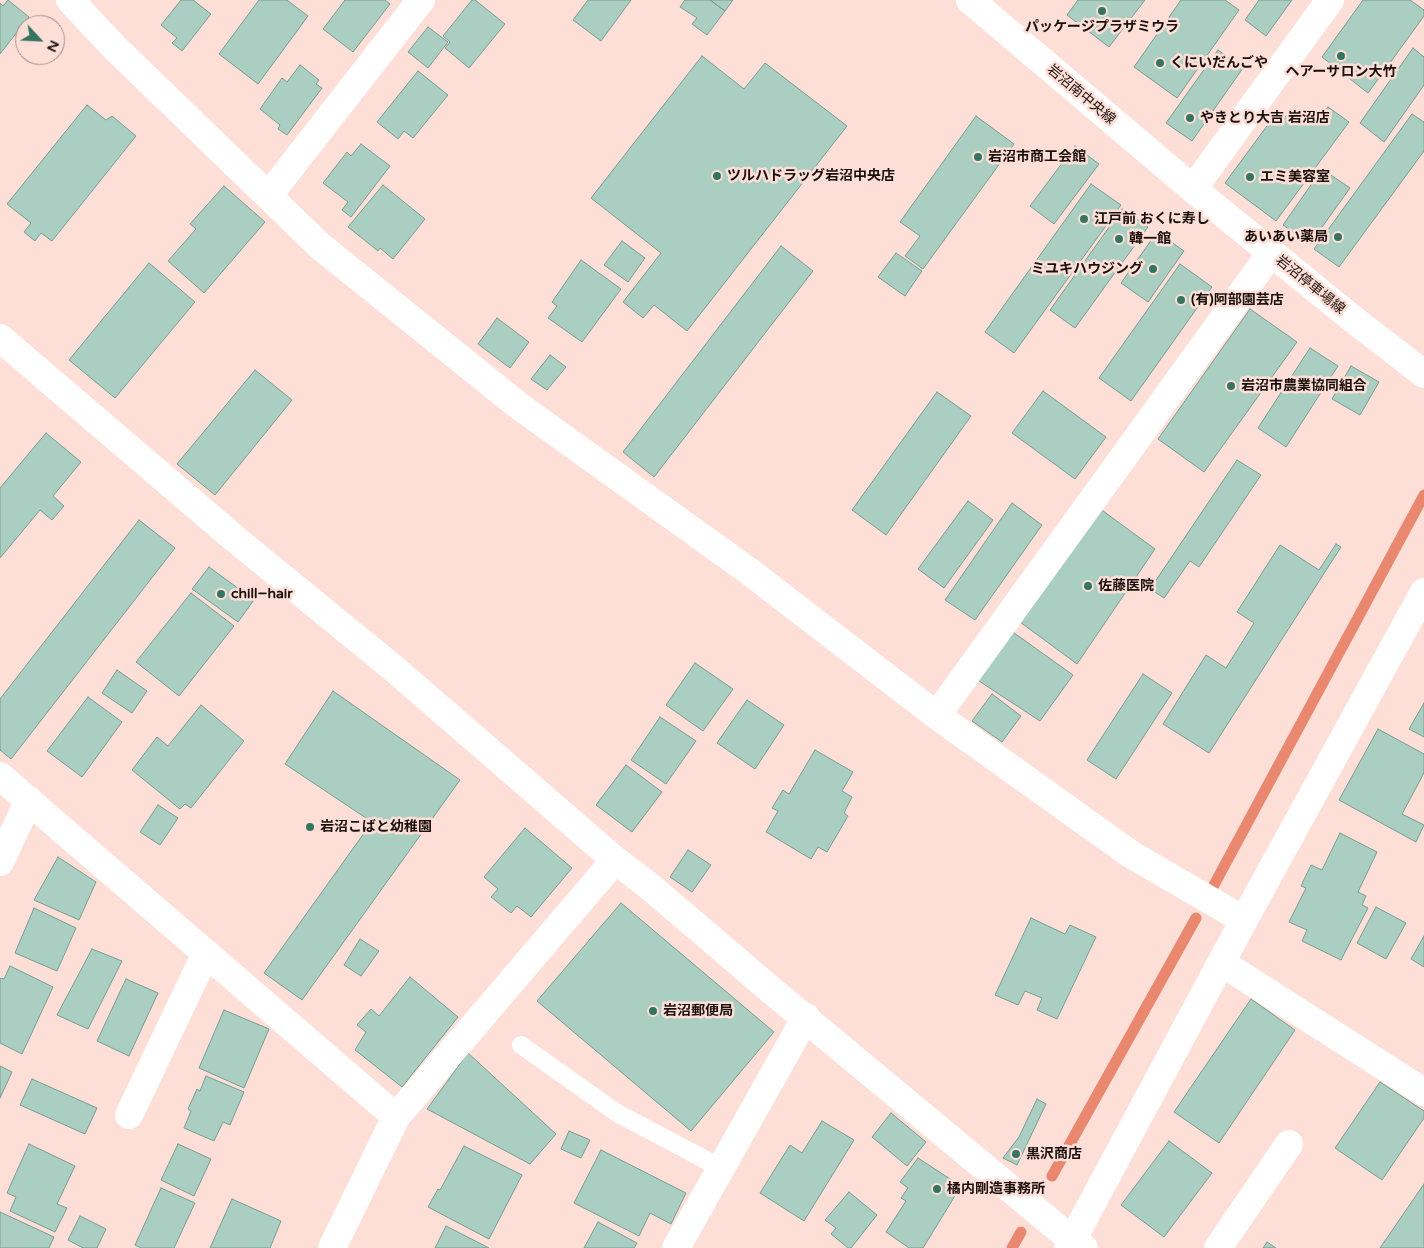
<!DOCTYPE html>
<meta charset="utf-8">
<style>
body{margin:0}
#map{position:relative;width:1424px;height:1248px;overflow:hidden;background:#fddfd7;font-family:"Varela Round",sans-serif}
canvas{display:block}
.north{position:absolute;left:15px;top:15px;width:50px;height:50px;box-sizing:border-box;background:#fddfd7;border:1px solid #a38c86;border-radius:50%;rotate:115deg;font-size:14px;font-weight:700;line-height:20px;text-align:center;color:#1b0f0c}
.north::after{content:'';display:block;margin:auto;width:18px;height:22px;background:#357461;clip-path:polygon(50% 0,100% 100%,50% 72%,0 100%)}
</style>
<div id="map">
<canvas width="1424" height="1248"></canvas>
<div class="north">N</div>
</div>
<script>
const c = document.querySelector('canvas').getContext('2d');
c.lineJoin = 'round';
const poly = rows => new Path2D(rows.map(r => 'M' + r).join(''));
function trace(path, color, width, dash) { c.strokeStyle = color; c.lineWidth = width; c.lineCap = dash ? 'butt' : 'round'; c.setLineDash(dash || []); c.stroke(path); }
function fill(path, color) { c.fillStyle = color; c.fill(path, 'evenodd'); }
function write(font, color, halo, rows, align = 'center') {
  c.font = font + ' "Varela Round","Noto Sans JP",sans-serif'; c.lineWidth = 5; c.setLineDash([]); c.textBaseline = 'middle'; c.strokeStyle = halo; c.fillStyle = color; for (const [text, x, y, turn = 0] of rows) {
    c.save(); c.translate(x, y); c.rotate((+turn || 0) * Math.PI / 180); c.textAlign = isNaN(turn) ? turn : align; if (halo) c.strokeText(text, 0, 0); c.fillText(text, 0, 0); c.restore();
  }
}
trace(poly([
 [1214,885,1424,495],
 [1052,1176,1196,918],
 [1012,1248,1021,1232]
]), '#e9876f', 11);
const building = poly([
 [8,0,29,17,0,54,0,3,3,6,8,0],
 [181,0,193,0,211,14,182,51,172,43,177,38,161,25,181,0],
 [259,0,287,0,308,16,258,84,219,54,259,0],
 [345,0,385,0,390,4,353,52,323,29,345,0],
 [472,0,475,0,505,24,469,68,445,48,450,42,443,36,472,0],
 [588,0,631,0,601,41,573,20,588,0],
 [685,0,710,0,725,11,707,35,692,24,697,18,680,7,685,0],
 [710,0,733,0,725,11,710,0],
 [1078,0,1145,0,1109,47,1067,15,1078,0],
 [1181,0,1225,0,1239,10,1177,98,1134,67,1181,0],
 [1259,0,1292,0,1266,36,1245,20,1259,0],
 [1363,0,1410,0,1424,10,1424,16,1368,93,1322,57,1363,0],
 [428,27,448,42,428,68,408,52,428,27],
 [1413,48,1424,57,1424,85,1384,142,1360,123,1413,48],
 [1218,50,1243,68,1192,141,1166,123,1218,50],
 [702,56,744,89,765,63,847,126,687,331,654,305,643,318,623,302,661,253,591,198,702,56],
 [300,65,319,80,316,84,322,88,287,135,278,129,280,125,260,109,282,78,287,82,300,65],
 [418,71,448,95,413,138,404,131,398,139,377,122,418,71],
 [87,105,106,120,112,116,136,136,52,241,41,233,35,241,24,232,31,223,7,204,87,105],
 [1328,107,1349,122,1276,221,1225,183,1278,111,1294,123,1303,110,1317,121,1328,107],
 [1412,114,1424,122,1424,151,1339,267,1314,249,1412,114],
 [976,116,1014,144,923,269,905,256,920,236,900,222,976,116],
 [361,144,390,166,351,217,342,210,348,202,323,183,347,152,351,156,361,144],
 [1075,146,1099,164,1054,224,1030,206,1075,146],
 [1322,169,1350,188,1310,244,1283,225,1322,169],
 [1091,184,1121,205,1014,353,985,332,1091,184],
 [383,185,425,219,393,259,380,248,378,251,348,227,383,185],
 [224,186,265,222,204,293,168,261,196,229,190,224,224,186],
 [1122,209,1148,227,1075,328,1050,310,1122,209],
 [1157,232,1184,251,1148,302,1121,283,1157,232],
 [622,241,645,258,628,282,604,265,622,241],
 [781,246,813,271,654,477,623,452,781,246],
 [896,253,922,271,905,296,878,277,896,253],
 [581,260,621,289,582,342,548,318,557,306,552,302,581,260],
 [149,263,195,302,115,398,69,360,149,263],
 [1180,264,1212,287,1131,401,1099,378,1180,264],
 [1250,309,1297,342,1204,472,1158,439,1250,309],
 [497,318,529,342,510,368,478,344,497,318],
 [1310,348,1338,366,1286,447,1258,428,1310,348],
 [550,355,566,367,547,390,531,379,550,355],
 [1351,366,1379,382,1360,415,1332,399,1351,366],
 [255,370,292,400,215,495,177,464,255,370],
 [1043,391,1106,437,1075,479,1012,433,1043,391],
 [937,392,971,416,886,535,852,510,937,392],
 [46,433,81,462,53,496,64,506,52,520,40,510,0,558,0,488,46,433],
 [1237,460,1261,475,1199,567,1190,561,1164,598,1150,589,1237,460],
 [968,501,993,520,944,588,918,569,968,501],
 [1012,503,1042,525,975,620,945,600,1012,503],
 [1099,508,1155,549,1077,664,1020,622,1099,508],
 [139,520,175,548,11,759,0,750,0,699,139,520],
 [1336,544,1341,547,1209,753,1163,724,1206,655,1226,668,1254,623,1237,612,1280,545,1319,570,1336,544],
 [209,567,254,600,238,622,192,589,209,567],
 [191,593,234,626,179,696,136,662,191,593],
 [1010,630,1073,675,1040,721,976,679,1010,630],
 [695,663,733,689,703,731,666,705,695,663],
 [117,670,147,691,132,713,102,693,117,670],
 [1143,674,1172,693,1116,779,1087,760,1143,674],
 [333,691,460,780,302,1000,264,973,372,822,285,764,333,691],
 [992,694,1021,716,1002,742,972,721,992,694],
 [88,697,122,722,82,777,47,751,88,697],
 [747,700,784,725,755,769,717,743,747,700],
 [1424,703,1424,737,1409,729,1424,703],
 [201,705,244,741,191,808,185,804,180,809,132,770,157,737,168,746,201,705],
 [660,717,696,741,666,784,631,760,660,717],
 [1378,729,1424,754,1424,773,1402,814,1424,825,1416,842,1339,800,1378,729],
 [815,750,853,772,842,791,852,797,844,813,848,816,827,852,818,847,811,859,766,832,778,811,772,808,783,790,789,794,815,750],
 [626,765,662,792,632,832,596,805,626,765],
 [158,805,178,818,160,845,140,832,158,805],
 [525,828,572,868,531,917,517,906,511,913,491,897,498,889,484,877,525,828],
 [1340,833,1377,852,1358,892,1366,896,1362,905,1368,908,1341,960,1302,941,1307,930,1289,922,1306,888,1301,886,1311,865,1322,870,1340,833],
 [688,850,711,865,692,892,670,877,688,850],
 [58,857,96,882,79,920,34,900,58,857],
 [621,903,774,1032,691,1131,537,1001,621,903],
 [1376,907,1406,923,1386,959,1357,943,1376,907],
 [34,908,76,928,57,971,15,953,34,908],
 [1031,918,1065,934,1070,925,1096,937,1057,1019,1037,1010,1042,998,1025,991,1018,1005,995,995,1031,918],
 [1424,936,1424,967,1411,959,1424,936],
 [360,939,379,951,361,976,344,965,360,939],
 [92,949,122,961,88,1029,57,1015,92,949],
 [10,966,53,987,22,1054,0,1043,0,978,4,979,10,966],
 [410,977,458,1017,402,1087,355,1050,366,1032,357,1025,371,1009,379,1016,410,977],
 [126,979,158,993,129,1056,97,1041,126,979],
 [1251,999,1295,1030,1219,1143,1174,1112,1251,999],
 [224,1010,269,1029,244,1088,199,1068,224,1010],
 [468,1053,556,1134,530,1164,427,1109,468,1053],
 [0,1066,12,1072,0,1098,0,1066],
 [206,1076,244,1092,230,1125,223,1122,214,1141,184,1128,191,1111,188,1109,197,1089,200,1091,206,1076],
 [32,1079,97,1108,85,1134,20,1105,32,1079],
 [1380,1082,1424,1111,1424,1118,1382,1180,1335,1148,1380,1082],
 [1037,1099,1046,1104,1017,1165,1003,1158,1019,1137,1037,1099],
 [891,1113,926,1142,907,1166,872,1137,891,1113],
 [822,1121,854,1140,804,1221,760,1193,790,1145,802,1153,822,1121],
 [569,1131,590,1140,581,1158,561,1149,569,1131],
 [1169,1141,1212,1173,1164,1237,1121,1205,1169,1141],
 [29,1144,75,1166,57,1204,67,1208,55,1232,10,1211,16,1197,7,1193,29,1144],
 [178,1144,211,1159,194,1196,161,1180,178,1144],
 [464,1146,522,1175,489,1239,428,1207,438,1189,440,1190,464,1146],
 [601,1150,686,1193,671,1224,650,1213,639,1236,574,1203,601,1150],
 [918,1158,961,1186,923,1248,909,1248,886,1232,906,1201,901,1198,908,1188,900,1182,918,1158],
 [1424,1184,1424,1248,1380,1248,1424,1184],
 [161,1188,195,1203,174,1248,141,1248,135,1245,161,1188],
 [849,1192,877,1215,851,1248,848,1248,831,1234,836,1228,825,1220,849,1192],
 [232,1199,281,1221,270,1248,210,1248,232,1199],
 [0,1212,54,1237,49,1248,0,1248,0,1212],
 [80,1216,106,1229,97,1248,83,1248,68,1240,80,1216],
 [598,1222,637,1243,634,1248,584,1248,598,1222],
 [446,1226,489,1248,435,1248,446,1226],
 [1267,1242,1276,1248,1263,1248,1267,1242]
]);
fill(building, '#aacec1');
trace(building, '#799c90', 1);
trace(poly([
 [521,1045,617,1113,721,1168]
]), '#fff', 18);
trace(poly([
 [70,0,114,47,320,246,519,406,750,572,932,712,1115,843,1132,855,1244,920],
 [269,195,421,0],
 [0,338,234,538,392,667,615,860,648,885,771,990,1072,1240,1084,1248],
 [937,715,1271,253],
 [0,776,396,1117],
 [0,862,29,800],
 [1222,963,1424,1092],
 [129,1115,206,953],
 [332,1248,396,1117,615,860],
 [676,1248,806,1017],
 [1068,1248,1244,920,1424,592],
 [1218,1248,1289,1144]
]), '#fff', 28);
trace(poly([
 [970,0,1193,189,1354,320,1424,374],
 [1193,189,1330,0]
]), '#fff', 28);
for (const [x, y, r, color] of [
 [1102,11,5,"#357461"],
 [1341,56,5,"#357461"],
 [1160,63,5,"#357461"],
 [1190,118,5,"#357461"],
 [978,157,5,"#357461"],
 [717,176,5,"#357461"],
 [1250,177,5,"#357461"],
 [1084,219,5,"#357461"],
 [1338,237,5,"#357461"],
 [1119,239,5,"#357461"],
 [1153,269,5,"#357461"],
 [1181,300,5,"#357461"],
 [1231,386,5,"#357461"],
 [1088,586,5,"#357461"],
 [221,594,5,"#357461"],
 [310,827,5,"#357461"],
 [653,1011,5,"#357461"],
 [1016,1154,5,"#357461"],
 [937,1189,5,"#357461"]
]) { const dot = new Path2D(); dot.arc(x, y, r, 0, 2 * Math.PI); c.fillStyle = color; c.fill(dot); trace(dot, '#fddfd7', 2); }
write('bold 14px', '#1b0f0c', '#fddfd7', [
 ["パッケージプラザミウラ",1102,27,"center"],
 ["くにいだんごや",1170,63],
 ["ヘアーサロン大竹",1341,72,"center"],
 ["やきとり大吉 岩沼店",1200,118],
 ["岩沼市商工会館",988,157],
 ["ツルハドラッグ岩沼中央店",727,176],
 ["エミ美容室",1260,177],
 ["江戸前 おくに寿し",1094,219],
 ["あいあい薬局",1328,237,"right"],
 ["韓一館",1129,239],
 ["ミユキハウジング",1143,269,"right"],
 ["(有)阿部園芸店",1191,300],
 ["岩沼市農業協同組合",1241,386],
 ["佐藤医院",1098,586],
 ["chill−hair",231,594],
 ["岩沼こばと幼稚園",320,827],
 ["岩沼郵便局",663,1011],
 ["黒沢商店",1026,1154],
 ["橘内剛造事務所",947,1189]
], 'left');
write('14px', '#1b0f0c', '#fddfd7', [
 ["岩沼南中央線",1081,95,40],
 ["岩沼停車場線",1310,285,39]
]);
</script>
